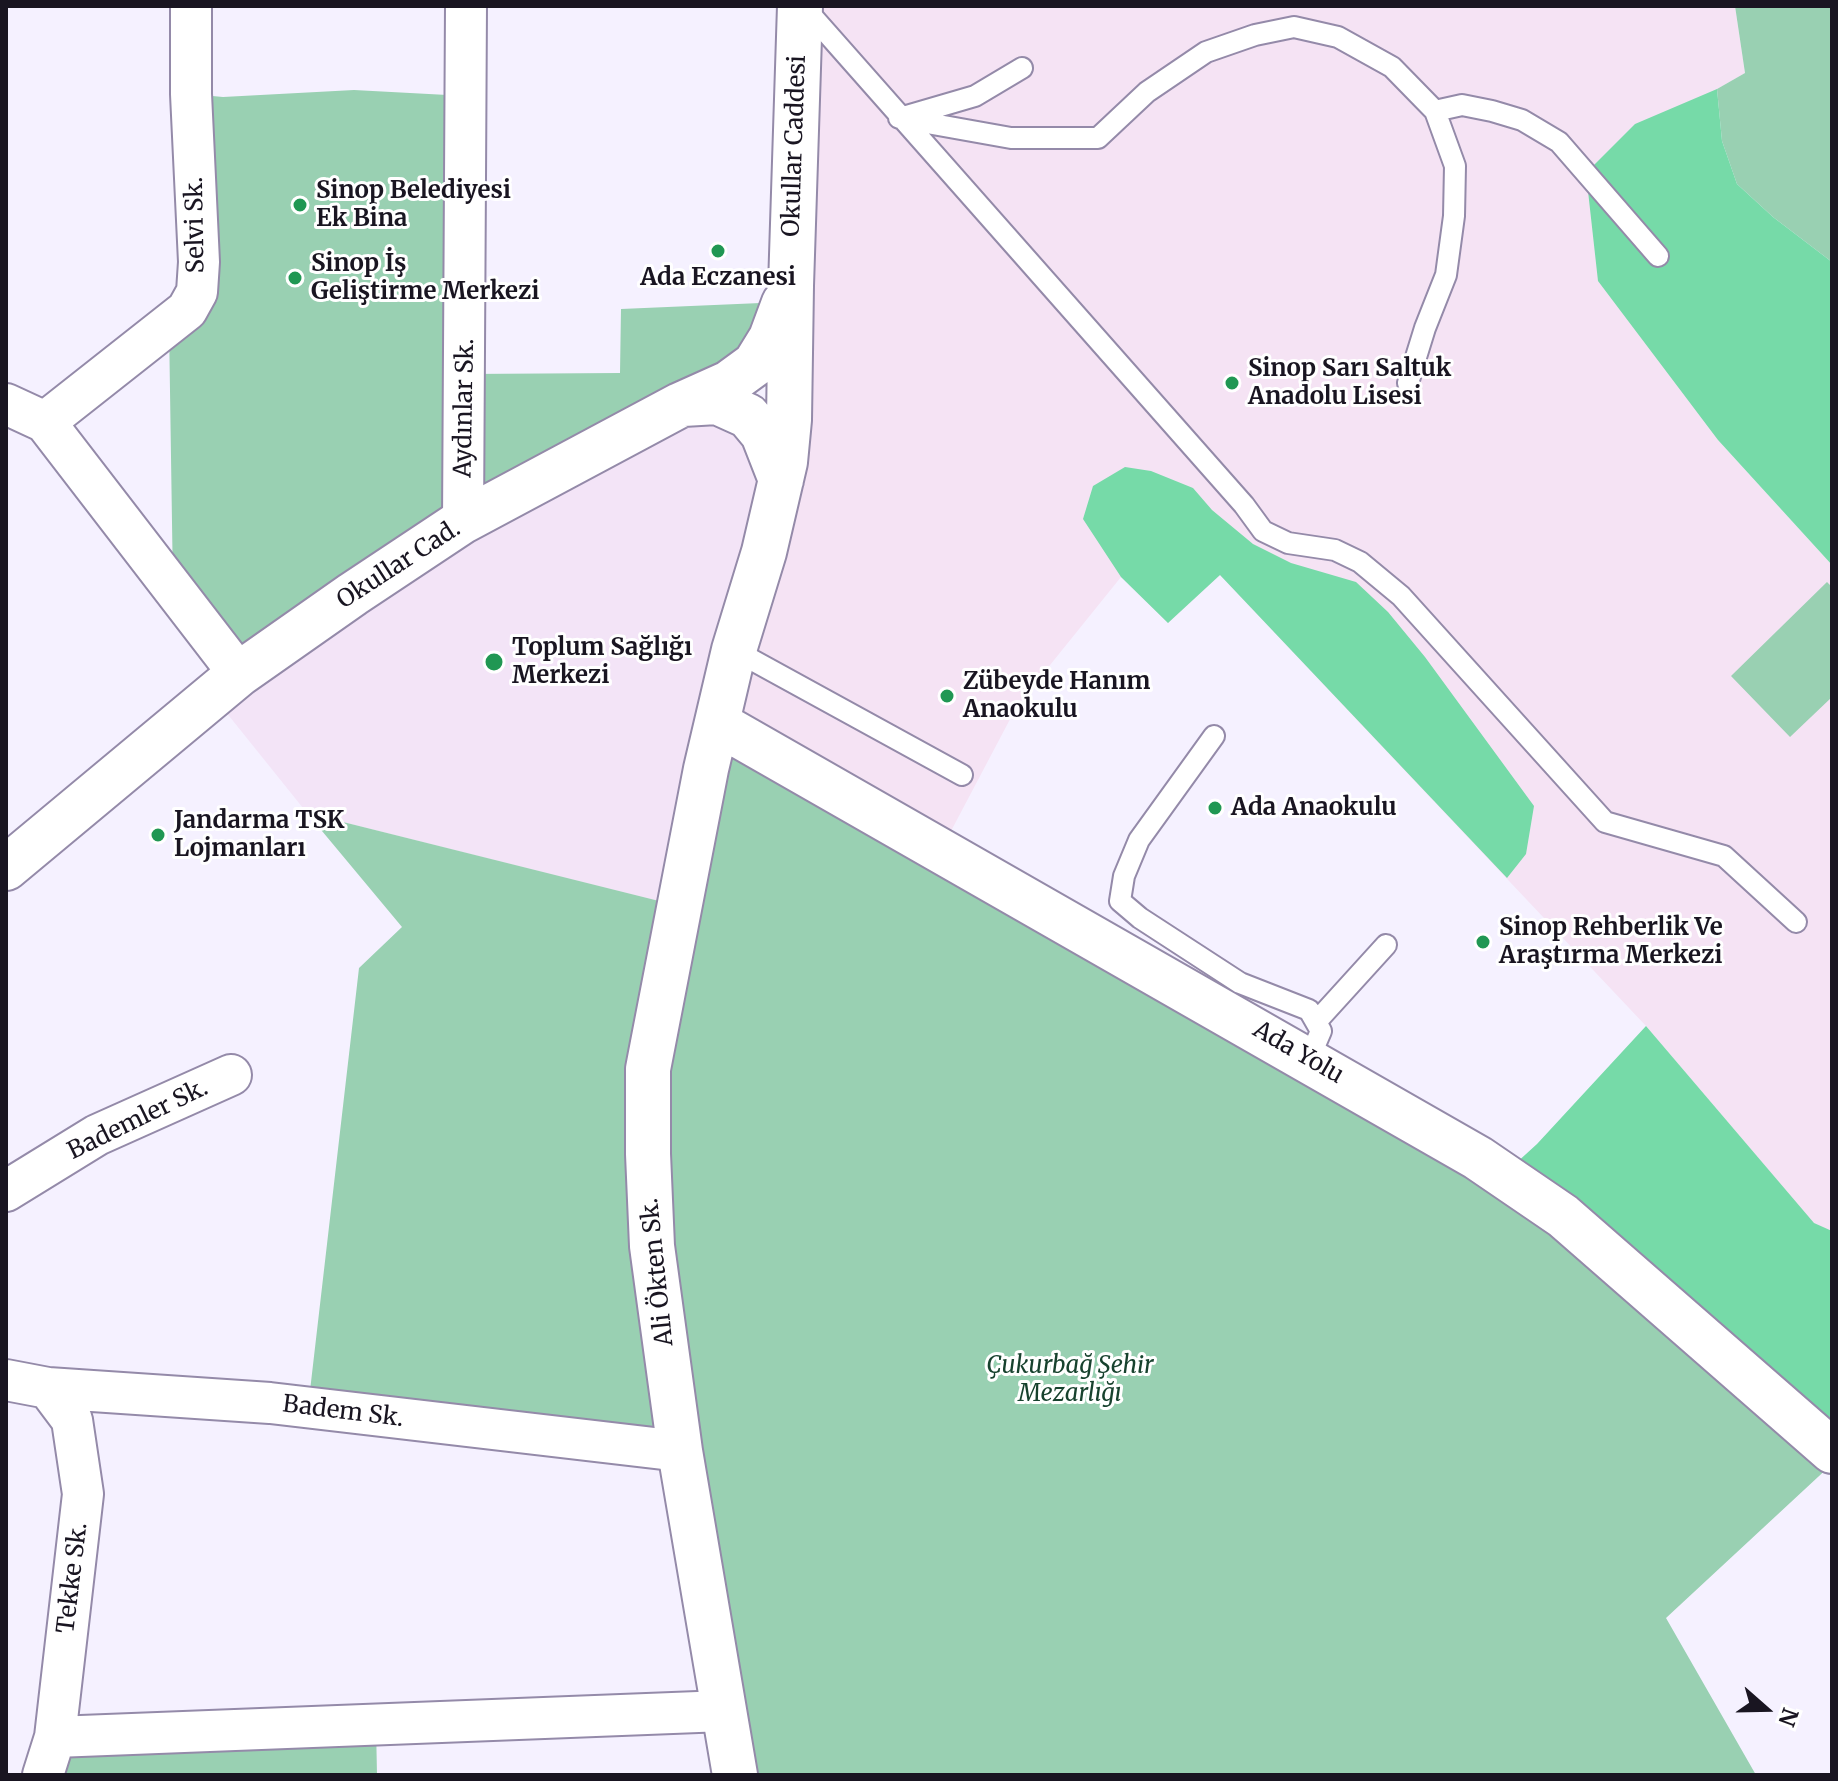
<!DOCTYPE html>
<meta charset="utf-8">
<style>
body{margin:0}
#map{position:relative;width:1838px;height:1781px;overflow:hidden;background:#f5f1ff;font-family:Merriweather,serif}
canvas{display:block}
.frame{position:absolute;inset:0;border:8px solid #191521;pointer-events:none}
.north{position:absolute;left:1726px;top:1669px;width:80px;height:80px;-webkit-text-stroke:6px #fff;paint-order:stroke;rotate:110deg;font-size:22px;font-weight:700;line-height:32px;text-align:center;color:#191521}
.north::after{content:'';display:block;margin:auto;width:28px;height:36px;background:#191521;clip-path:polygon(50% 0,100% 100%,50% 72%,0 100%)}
</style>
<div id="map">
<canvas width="1838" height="1781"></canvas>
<div class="frame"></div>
<div class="north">N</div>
</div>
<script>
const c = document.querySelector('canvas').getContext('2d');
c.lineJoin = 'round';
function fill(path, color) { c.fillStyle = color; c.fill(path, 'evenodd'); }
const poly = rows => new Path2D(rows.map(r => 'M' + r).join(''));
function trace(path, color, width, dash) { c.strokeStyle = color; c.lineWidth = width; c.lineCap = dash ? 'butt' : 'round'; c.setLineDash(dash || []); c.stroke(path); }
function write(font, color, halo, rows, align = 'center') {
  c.font = font + ' Merriweather,serif'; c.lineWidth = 6; c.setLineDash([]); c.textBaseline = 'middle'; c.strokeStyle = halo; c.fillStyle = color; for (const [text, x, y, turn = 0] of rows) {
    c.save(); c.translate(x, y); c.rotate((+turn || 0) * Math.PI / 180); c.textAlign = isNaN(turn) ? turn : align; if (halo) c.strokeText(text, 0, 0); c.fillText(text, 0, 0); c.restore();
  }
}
fill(poly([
 [800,6,1735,6,1745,73,1717,89,1718,440,1832,565,1832,1231,1814,1224,1646,1026,1220,575,1168,623,1121,577,1017,706,941,850,717,723,764,552]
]), '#f5e3f4');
fill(poly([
 [717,402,781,480,679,907,307,813,213,696,353,594]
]), '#f3e4f7');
fill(poly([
 [1735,6,1832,6,1832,262,1773,217,1737,184,1722,141,1717,89,1745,73],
 [354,90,466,96,466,374,620,373,621,309,784,302,771,338,239,674,173,588,169,325,187,310,191,94,223,97],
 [1827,582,1832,587,1832,697,1790,737,1731,676],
 [717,723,1478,1158,1832,1464,1666,1618,1756,1775,735,1775,680,1451,308,1408,359,968,402,927,307,813,679,906],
 [376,1725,377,1775,43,1775,55,1737]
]), '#99d0b2');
fill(poly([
 [1717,89,1722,141,1737,184,1773,217,1832,262,1832,565,1718,440,1598,281,1586,173,1635,124],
 [1125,467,1151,471,1193,488,1212,510,1253,544,1291,563,1356,582,1388,612,1425,657,1534,806,1526,854,1507,878,1220,575,1168,623,1121,577,1083,519,1093,486],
 [1646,1026,1814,1223,1832,1231,1832,1451,1503,1175,1537,1144]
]), '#76daa8');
const lane = poly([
 [803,6,1244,505,1263,531,1288,543,1335,550,1360,562,1401,596,1605,822,1724,856,1796,922],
 [1435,111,1462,105,1492,111,1522,120,1559,142,1658,256],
 [903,117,975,96,1022,68],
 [899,118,1011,138,1098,138,1147,92,1206,52,1255,35,1294,27,1338,37,1392,67,1435,111,1455,166,1454,216,1446,275,1425,328,1408,383],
 [734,650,962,775],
 [1214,736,1139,840,1124,876,1120,901,1140,918,1240,983,1309,1010,1321,1031,1309,1059],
 [1316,1022,1386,945]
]);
const street = poly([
 [6,404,45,422,239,674],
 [45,422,187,310,197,292,199,262,191,94,191,6],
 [463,521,466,6],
 [6,1191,97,1135,231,1075],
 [6,1380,48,1388,270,1403,680,1451],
 [55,1737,724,1711],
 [43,1775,55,1737,83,1494,72,1420,48,1388]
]);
const secondary = poly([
 [683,404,717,402,748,416,763,434,781,480],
 [717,723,1478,1158,1563,1216,1832,1451],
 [6,868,239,674,353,594,463,521,680,405,729,383,755,364,771,338,784,303],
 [735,1775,680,1451,652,1246,648,1154,648,1069,706,769,734,650,764,552,785,462,789,420,791,286,800,6]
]);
trace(lane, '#948aa9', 24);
trace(street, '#948aa9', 44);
trace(secondary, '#948aa9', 48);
trace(lane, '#fff', 20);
trace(street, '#fff', 40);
trace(secondary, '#fff', 44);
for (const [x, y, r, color] of [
 [300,205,8,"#209753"],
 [718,251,8,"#209753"],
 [295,278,8,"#209753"],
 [1232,383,8,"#209753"],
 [494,662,10,"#209753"],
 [947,696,8,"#209753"],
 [1215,808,8,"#209753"],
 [158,835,8,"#209753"],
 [1483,942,8,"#209753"]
]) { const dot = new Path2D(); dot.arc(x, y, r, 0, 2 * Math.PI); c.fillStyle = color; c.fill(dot); trace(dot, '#fff', 3); }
write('24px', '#191521', '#fff', [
 ["Okullar Caddesi",795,146,-88],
 ["Selvi Sk.",196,225,-91],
 ["Aydınlar Sk.",465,408,-89],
 ["Okullar Cad.",399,565,-33],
 ["Ada Yolu",1298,1053,30],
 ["Bademler Sk.",138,1120,-26],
 ["Ali Ökten Sk.",658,1272,-96],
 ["Badem Sk.",343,1412,7],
 ["Tekke Sk.",73,1578,-83]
]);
write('bold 24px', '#191521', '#fff', [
 ["Sinop Belediyesi",316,191],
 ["Ek Bina",316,219],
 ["Sinop İş",311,264],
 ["Geliştirme Merkezi",311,292],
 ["Ada Eczanesi",718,278,"center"],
 ["Sinop Sarı Saltuk",1248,369],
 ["Anadolu Lisesi",1248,397],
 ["Toplum Sağlığı",512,648],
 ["Merkezi",512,676],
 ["Zübeyde Hanım",963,682],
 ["Anaokulu",963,710],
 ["Ada Anaokulu",1231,808],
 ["Jandarma TSK",174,821],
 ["Lojmanları",174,849],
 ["Sinop Rehberlik Ve",1499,928],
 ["Araştırma Merkezi",1499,956]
], 'left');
write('italic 24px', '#17422e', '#fff', [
 ["Çukurbağ Şehir",1070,1366],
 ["Mezarlığı",1070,1394]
]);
</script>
